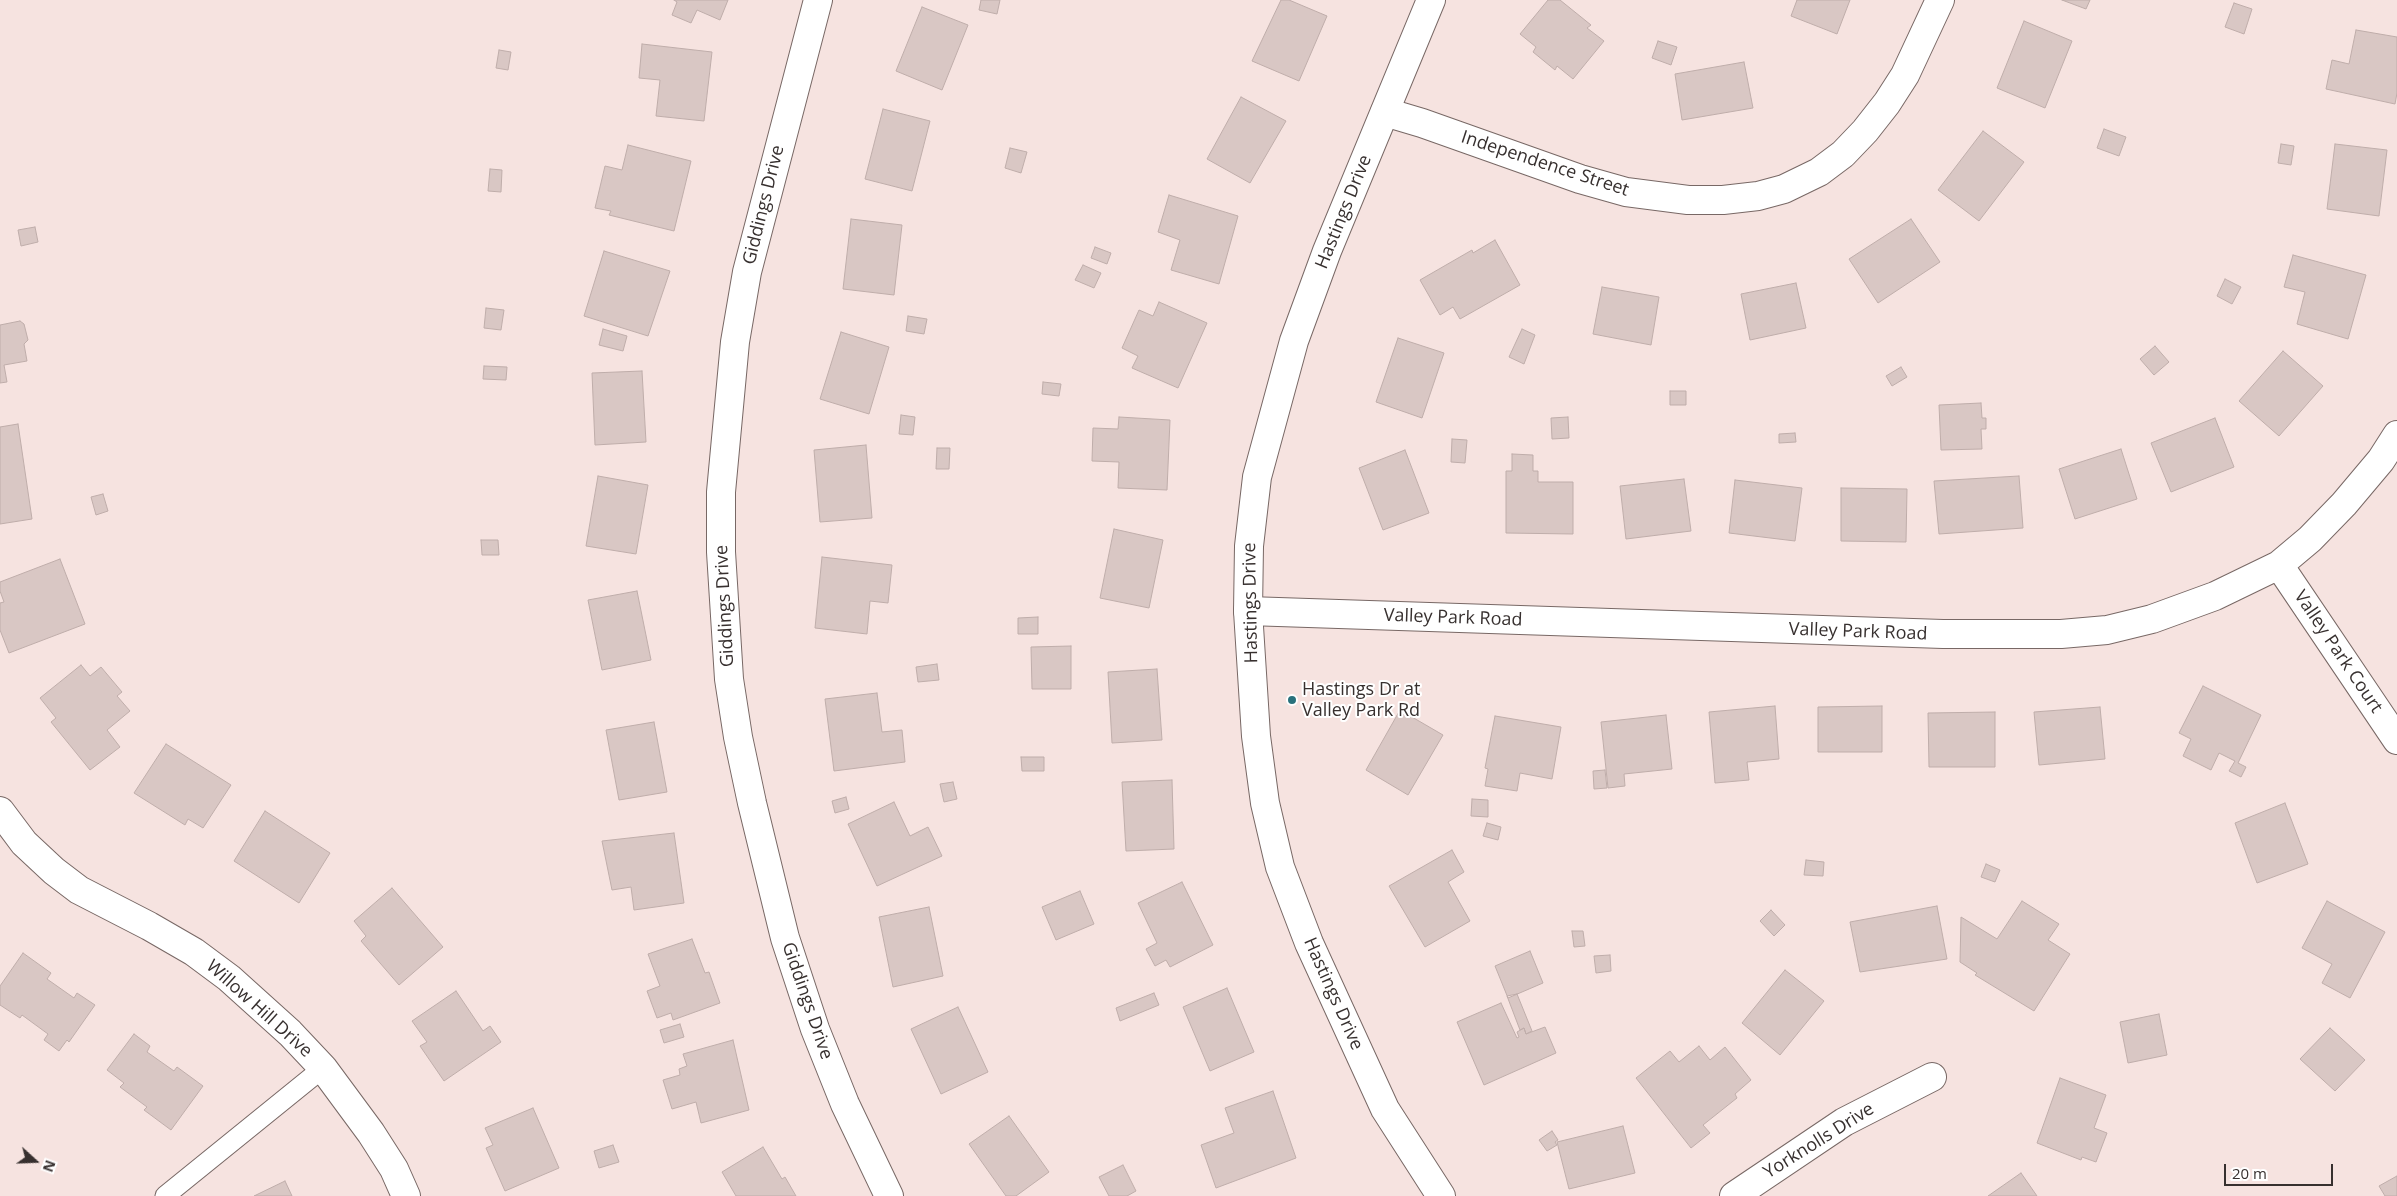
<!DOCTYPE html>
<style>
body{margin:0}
#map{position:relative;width:2397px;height:1196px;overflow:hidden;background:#f6e3e0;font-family:"Open Sans",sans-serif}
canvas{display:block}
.north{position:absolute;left:10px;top:1136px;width:50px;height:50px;-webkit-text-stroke:4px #fff;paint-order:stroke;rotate:110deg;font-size:14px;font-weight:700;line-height:20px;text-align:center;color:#37302f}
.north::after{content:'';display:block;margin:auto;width:18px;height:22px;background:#37302f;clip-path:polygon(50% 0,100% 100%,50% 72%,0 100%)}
.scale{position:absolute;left:2224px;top:1164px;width:109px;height:22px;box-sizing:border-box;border:2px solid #37302f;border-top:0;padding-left:6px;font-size:15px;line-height:18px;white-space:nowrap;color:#37302f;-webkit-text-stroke:4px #fff;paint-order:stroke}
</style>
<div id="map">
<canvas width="2397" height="1196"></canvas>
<div class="north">N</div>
<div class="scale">20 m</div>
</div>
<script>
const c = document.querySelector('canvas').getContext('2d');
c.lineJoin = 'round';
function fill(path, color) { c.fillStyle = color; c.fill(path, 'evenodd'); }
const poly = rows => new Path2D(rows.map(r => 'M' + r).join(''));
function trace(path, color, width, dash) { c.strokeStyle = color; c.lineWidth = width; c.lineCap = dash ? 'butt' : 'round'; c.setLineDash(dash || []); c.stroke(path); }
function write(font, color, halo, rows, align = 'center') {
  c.font = font + ' "Open Sans",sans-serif'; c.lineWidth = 4; c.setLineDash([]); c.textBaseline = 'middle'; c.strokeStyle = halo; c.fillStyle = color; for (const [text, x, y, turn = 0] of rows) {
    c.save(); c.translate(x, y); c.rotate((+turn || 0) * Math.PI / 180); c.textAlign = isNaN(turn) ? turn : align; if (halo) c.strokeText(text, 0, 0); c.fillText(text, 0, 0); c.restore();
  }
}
const building = poly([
 [674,0,728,0,720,20,697,10,691,23,672,15,677,2,674,0],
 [981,0,1000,0,997,14,979,10,981,0],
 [1281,0,1289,0,1327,16,1299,81,1252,61,1281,0],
 [1548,0,1560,0,1591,25,1587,28,1604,41,1573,79,1557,66,1555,70,1533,52,1536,47,1520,34,1548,0],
 [1797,0,1850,0,1837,34,1791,16,1797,0],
 [2062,0,2090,0,2086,9,2062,0],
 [2234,3,2252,9,2244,34,2225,27,2234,3],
 [922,7,968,25,942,90,896,71,922,7],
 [2024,21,2072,41,2045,108,1997,88,2024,21],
 [2356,30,2397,37,2397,93,2395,104,2326,89,2332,60,2349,64,2356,30],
 [1658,41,1677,47,1671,65,1652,58,1658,41],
 [642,44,712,52,704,121,656,116,660,80,639,78,642,44],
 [499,50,511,52,508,70,496,68,499,50],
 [1744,62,1753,108,1682,120,1675,74,1744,62],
 [1241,97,1286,121,1250,183,1207,159,1241,97],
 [883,109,930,121,912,191,865,179,883,109],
 [2104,129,2126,137,2119,156,2097,148,2104,129],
 [1983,131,2024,162,1979,221,1938,190,1983,131],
 [2281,144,2294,146,2291,165,2278,163,2281,144],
 [2335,144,2387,150,2379,216,2327,209,2335,144],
 [628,145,691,161,674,231,609,215,611,211,595,208,605,166,622,170,628,145],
 [1010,148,1027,152,1021,173,1005,168,1010,148],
 [490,169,502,170,501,192,488,191,490,169],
 [1169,195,1238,216,1219,284,1171,270,1180,240,1158,232,1169,195],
 [851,219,902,225,894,295,843,289,851,219],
 [1911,219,1940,262,1878,303,1849,259,1911,219],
 [35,227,38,242,21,246,18,230,35,227],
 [1495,240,1520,285,1460,319,1453,307,1440,315,1420,280,1472,250,1473,253,1495,240],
 [1095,247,1111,253,1107,264,1091,258,1095,247],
 [604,251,670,271,648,336,584,316,604,251],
 [2293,255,2366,275,2348,339,2297,324,2305,292,2284,287,2293,255],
 [1083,265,1101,273,1094,288,1075,280,1083,265],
 [2225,279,2241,287,2232,304,2217,296,2225,279],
 [1796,283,1806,328,1750,340,1741,294,1796,283],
 [1602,287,1659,297,1651,345,1593,334,1602,287],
 [1159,302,1207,323,1178,388,1132,368,1138,356,1122,348,1139,310,1153,316,1159,302],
 [486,308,504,310,501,330,484,328,486,308],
 [908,316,927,319,924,334,906,331,908,316],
 [20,321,24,324,28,340,24,344,27,361,4,365,7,382,0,383,0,325,20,321],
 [603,329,627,336,623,351,599,345,603,329],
 [1522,329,1535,335,1524,364,1509,357,1522,329],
 [841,332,889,347,869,414,820,399,841,332],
 [1398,338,1444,353,1422,418,1376,402,1398,338],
 [2155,346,2169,362,2154,375,2140,359,2155,346],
 [2283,351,2323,386,2279,436,2239,401,2283,351],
 [484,366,507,367,506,380,483,379,484,366],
 [1901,367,1907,377,1892,386,1886,376,1901,367],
 [642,371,646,442,595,445,592,373,642,371],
 [1043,382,1061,384,1059,396,1042,394,1043,382],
 [1670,391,1686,391,1686,405,1670,405,1670,391],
 [1981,403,1982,418,1986,418,1986,429,1981,429,1982,449,1941,450,1939,405,1981,403],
 [901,415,915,417,913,435,899,434,901,415],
 [1119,417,1170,420,1167,490,1118,488,1119,462,1092,461,1093,428,1118,429,1119,417],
 [1568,417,1569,438,1552,439,1551,418,1568,417],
 [2215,418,2234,467,2171,492,2151,443,2215,418],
 [18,424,32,519,0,524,0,427,18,424],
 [1795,433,1796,442,1779,443,1779,434,1795,433],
 [1452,439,1467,440,1465,463,1451,462,1452,439],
 [866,445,872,518,820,522,814,450,866,445],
 [937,448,950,448,949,469,936,469,937,448],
 [2121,449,2137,499,2075,519,2059,469,2121,449],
 [1405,450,1429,513,1383,530,1359,468,1405,450],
 [1512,454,1533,455,1533,471,1538,471,1538,482,1573,482,1573,534,1506,533,1506,471,1512,471,1512,454],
 [598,476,648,485,636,554,586,546,598,476],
 [2019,476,2023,528,1939,534,1934,481,2019,476],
 [1684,479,1691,531,1626,539,1620,486,1684,479],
 [1735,480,1802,488,1795,541,1729,533,1735,480],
 [1841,488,1907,489,1906,542,1841,541,1841,488],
 [103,494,108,511,96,515,91,497,103,494],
 [1114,529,1163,540,1149,608,1100,598,1114,529],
 [481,540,498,540,499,555,482,555,481,540],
 [822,557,892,565,888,603,870,601,867,634,815,628,822,557],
 [60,559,85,624,9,653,0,630,0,603,4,602,0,591,0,582,60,559],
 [637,591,651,660,602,670,588,600,637,591],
 [1038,617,1038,634,1018,634,1018,618,1038,617],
 [1071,646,1071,689,1032,689,1031,647,1071,646],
 [937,664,939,680,918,682,916,667,937,664],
 [81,665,90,676,101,667,122,692,117,696,130,711,107,730,120,747,90,770,51,722,56,718,40,698,81,665],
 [1157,669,1162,740,1112,743,1108,672,1157,669],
 [2203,686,2261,715,2238,763,2246,767,2241,777,2229,771,2235,761,2219,753,2211,770,2183,756,2191,739,2179,733,2203,686],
 [877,693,882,732,902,730,905,762,834,771,825,699,877,693],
 [1775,706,1779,759,1747,762,1749,780,1715,783,1709,712,1775,706],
 [1882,706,1882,752,1818,752,1818,707,1882,706],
 [2100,707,2105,759,2039,765,2034,712,2100,707],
 [1400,710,1443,735,1408,795,1366,770,1400,710],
 [1995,712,1995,767,1929,767,1928,713,1995,712],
 [1666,715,1672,769,1624,774,1625,786,1608,788,1601,722,1666,715],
 [1495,716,1561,727,1552,779,1520,773,1517,791,1485,786,1488,769,1485,768,1495,716],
 [654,722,667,792,619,800,606,730,654,722],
 [166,744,231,785,203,828,188,819,185,825,134,793,166,744],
 [1021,757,1044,757,1044,771,1022,771,1021,757],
 [1605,770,1607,788,1594,789,1593,771,1605,770],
 [1172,780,1174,849,1126,851,1122,782,1172,780],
 [953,782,957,799,944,802,940,784,953,782],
 [846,797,849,809,835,813,832,801,846,797],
 [1472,799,1488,800,1488,817,1471,816,1472,799],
 [894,802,910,836,928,827,942,856,877,886,848,824,894,802],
 [2285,803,2308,864,2257,883,2235,823,2285,803],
 [265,811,330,853,299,903,234,861,265,811],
 [1487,823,1501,827,1498,840,1483,836,1487,823],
 [674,833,684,903,634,910,631,887,612,890,602,841,674,833],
 [1452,850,1464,872,1448,882,1470,921,1425,947,1389,886,1452,850],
 [1806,860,1824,862,1823,876,1804,875,1806,860],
 [1986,864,2000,870,1995,882,1981,877,1986,864],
 [1182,882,1213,945,1170,967,1166,960,1155,966,1146,949,1157,943,1138,903,1182,882],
 [392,888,443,947,399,985,361,941,366,936,354,921,392,888],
 [1080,891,1094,924,1056,940,1042,907,1080,891],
 [2022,901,2059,924,2048,940,2070,954,2034,1011,1975,975,1977,973,1960,962,1961,917,1997,939,2022,901],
 [2327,901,2385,932,2350,998,2322,983,2332,964,2302,948,2327,901],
 [1937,906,1947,959,1860,972,1850,922,1937,906],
 [929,907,943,976,893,987,879,917,929,907],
 [1771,910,1785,925,1774,936,1760,921,1771,910],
 [1572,931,1583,931,1585,946,1574,947,1572,931],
 [692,939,705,973,709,972,720,1003,673,1020,671,1013,657,1018,647,991,660,986,648,954,692,939],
 [1530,951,1543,983,1508,998,1495,966,1530,951],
 [23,953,51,973,47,979,74,998,77,993,95,1005,69,1042,67,1040,59,1051,44,1040,48,1034,22,1015,20,1018,0,1005,0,986,23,953],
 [1610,955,1611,971,1596,973,1594,956,1610,955],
 [1785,970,1824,1001,1780,1055,1742,1023,1785,970],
 [1227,988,1254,1052,1210,1071,1183,1007,1227,988],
 [456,991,483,1031,490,1026,501,1042,444,1081,420,1046,427,1042,412,1021,456,991],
 [1154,993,1159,1005,1120,1021,1116,1008,1154,993],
 [1517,994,1532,1031,1526,1034,1524,1028,1520,1030,1507,996,1517,994],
 [1501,1003,1517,1038,1519,1037,1517,1032,1524,1028,1526,1034,1545,1027,1556,1053,1484,1085,1457,1022,1501,1003],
 [958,1007,988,1072,941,1094,911,1029,958,1007],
 [2159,1014,2167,1055,2128,1063,2120,1022,2159,1014],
 [680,1024,684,1037,664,1043,660,1030,680,1024],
 [2330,1028,2365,1060,2335,1091,2300,1059,2330,1028],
 [134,1034,150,1046,147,1052,174,1071,177,1067,203,1086,171,1130,144,1110,147,1107,120,1087,124,1083,107,1070,134,1034],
 [733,1040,749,1110,701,1123,696,1102,672,1109,663,1080,680,1075,679,1069,687,1066,683,1054,733,1040],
 [1699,1046,1710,1060,1725,1047,1751,1080,1735,1094,1737,1098,1703,1125,1710,1133,1691,1148,1636,1078,1670,1051,1679,1062,1699,1046],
 [2060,1078,2106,1095,2094,1128,2107,1133,2096,1162,2082,1157,2081,1160,2037,1143,2060,1078],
 [1273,1091,1296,1158,1216,1188,1201,1145,1234,1133,1225,1108,1273,1091],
 [533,1108,559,1168,505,1191,486,1148,493,1145,485,1128,533,1108],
 [1009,1116,1049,1172,1016,1196,1006,1196,969,1144,1009,1116],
 [1623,1126,1635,1173,1569,1189,1557,1142,1623,1126],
 [1552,1131,1558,1140,1555,1142,1557,1145,1547,1151,1539,1140,1552,1131],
 [613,1145,619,1162,599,1168,594,1151,613,1145],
 [763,1147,782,1179,785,1177,796,1196,736,1196,722,1172,763,1147],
 [1123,1165,1136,1191,1127,1196,1109,1196,1099,1177,1123,1165],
 [2021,1173,2037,1196,1988,1196,2021,1173],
 [2397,1176,2397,1196,2385,1196,2379,1186,2397,1176],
 [285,1181,292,1196,254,1196,285,1181]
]);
fill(building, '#d9c7c4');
trace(building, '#bfadaa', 1);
const service = poly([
 [165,1196,323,1068]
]);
const minor = poly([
 [818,0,747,272,735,342,721,492,721,552,729,679,738,737,752,803,785,938,815,1029,845,1104,889,1196],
 [1385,112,1422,123,1580,179,1626,192,1688,200,1723,200,1758,196,1784,189,1819,172,1843,154,1865,131,1887,103,1905,75,1940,0],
 [2279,565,2397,740],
 [1248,611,1943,634,2061,634,2107,630,2152,619,2215,596,2279,565,2310,539,2344,504,2381,460,2397,435],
 [0,811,24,843,54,871,79,890,149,926,194,952,229,978,290,1033,323,1068,371,1133,394,1169,406,1196],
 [1734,1196,1844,1122,1932,1077]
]);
const tertiary = poly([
 [1431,0,1327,251,1294,341,1257,477,1249,546,1248,611,1256,736,1265,803,1280,867,1309,943,1385,1109,1441,1196]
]);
trace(service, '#786865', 21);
trace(minor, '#786865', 30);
trace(tertiary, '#786865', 30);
trace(service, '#fff', 19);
trace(minor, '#fff', 28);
trace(tertiary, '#fff', 28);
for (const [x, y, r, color] of [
 [1292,700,5,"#29717c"]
]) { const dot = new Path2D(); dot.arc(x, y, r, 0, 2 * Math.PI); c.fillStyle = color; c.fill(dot); trace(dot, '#fff', 2); }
write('18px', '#37302f', '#fff', [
 ["Independence Street",1545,164,18],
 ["Giddings Drive",764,205,-76],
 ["Hastings Drive",1344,212,-68],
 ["Hastings Drive",1251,603,-91],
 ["Giddings Drive",725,606,-93],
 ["Valley Park Road",1453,618,2],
 ["Valley Park Road",1858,632,2],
 ["Valley Park Court",2338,652,56],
 ["Hastings Drive",1333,994,66],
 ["Giddings Drive",807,1001,71],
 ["Willow Hill Drive",259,1009,42],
 ["Yorknolls Drive",1819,1141,-32]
]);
write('18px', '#37302f', '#fff', [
 ["Hastings Dr at",1302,690],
 ["Valley Park Rd",1302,711]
], 'left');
</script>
